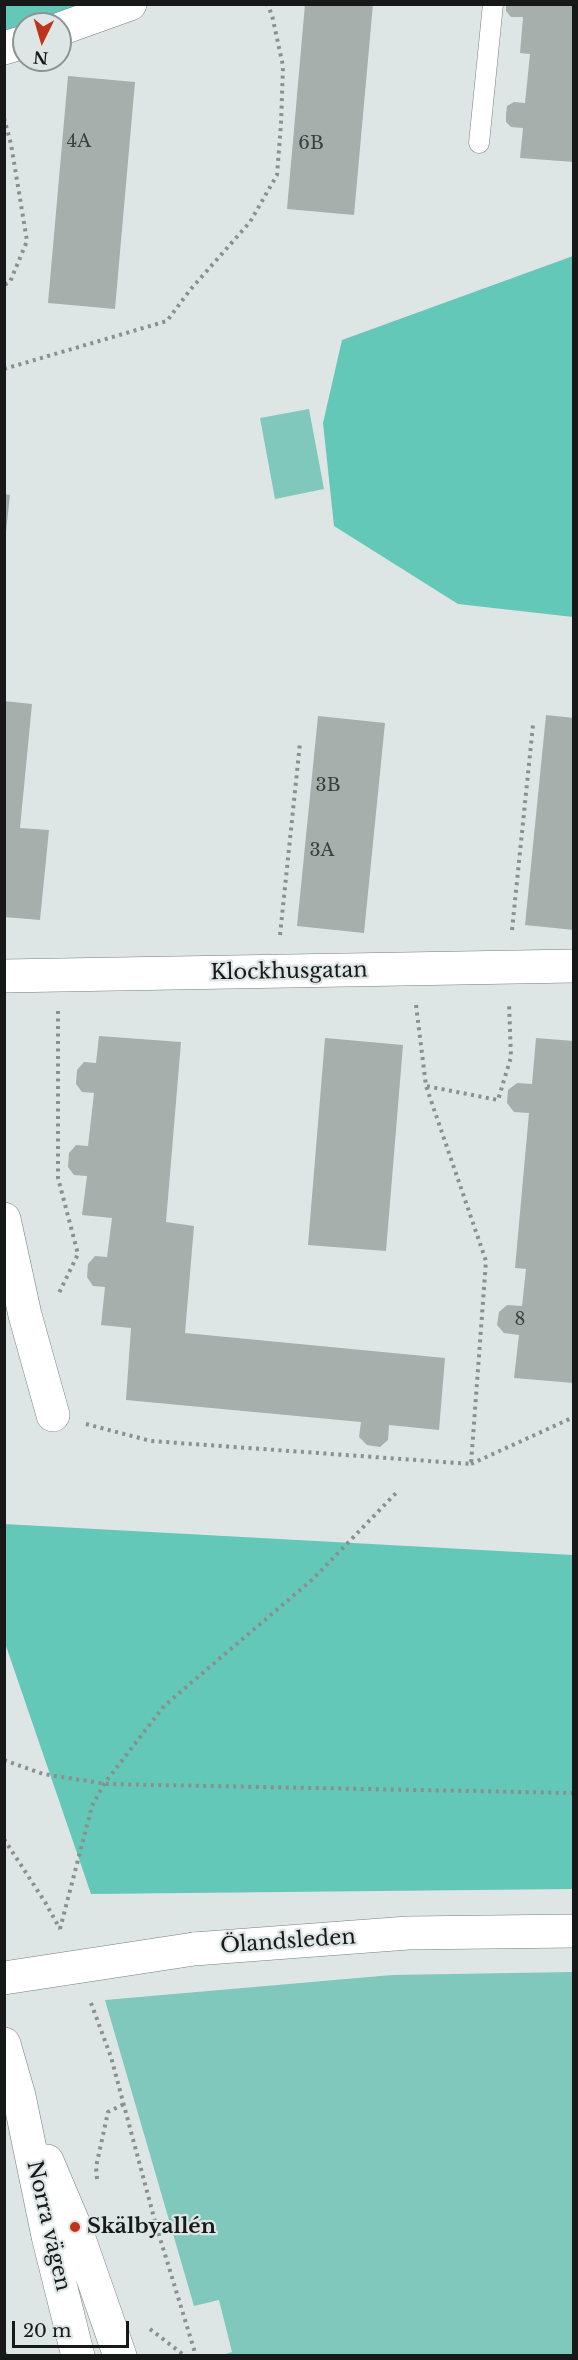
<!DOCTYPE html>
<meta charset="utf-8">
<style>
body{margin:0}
#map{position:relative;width:578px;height:2360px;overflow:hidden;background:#dde6e4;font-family:"Libre Baskerville",serif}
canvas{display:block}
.frame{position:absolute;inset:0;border:6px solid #161918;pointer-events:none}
.north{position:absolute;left:12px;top:12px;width:60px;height:60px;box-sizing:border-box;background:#dde6e4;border:2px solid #8d9492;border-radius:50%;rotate:185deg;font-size:16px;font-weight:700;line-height:24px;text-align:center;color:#161918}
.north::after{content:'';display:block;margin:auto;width:21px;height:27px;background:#bf331d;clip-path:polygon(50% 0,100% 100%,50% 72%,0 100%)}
.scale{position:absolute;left:12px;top:2321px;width:117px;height:27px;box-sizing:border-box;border:3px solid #161918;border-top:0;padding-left:8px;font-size:18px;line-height:21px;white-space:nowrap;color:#161918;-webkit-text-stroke:4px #dde6e4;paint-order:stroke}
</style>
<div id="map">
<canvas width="578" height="2360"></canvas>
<div class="frame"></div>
<div class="north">N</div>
<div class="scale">20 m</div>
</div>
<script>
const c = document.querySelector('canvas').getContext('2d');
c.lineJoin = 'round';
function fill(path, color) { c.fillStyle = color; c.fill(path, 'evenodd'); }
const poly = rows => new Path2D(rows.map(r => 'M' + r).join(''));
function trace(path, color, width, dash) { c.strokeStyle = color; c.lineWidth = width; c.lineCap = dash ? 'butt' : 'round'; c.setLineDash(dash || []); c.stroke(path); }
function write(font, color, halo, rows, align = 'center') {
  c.font = font + ' "Libre Baskerville",serif'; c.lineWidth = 4.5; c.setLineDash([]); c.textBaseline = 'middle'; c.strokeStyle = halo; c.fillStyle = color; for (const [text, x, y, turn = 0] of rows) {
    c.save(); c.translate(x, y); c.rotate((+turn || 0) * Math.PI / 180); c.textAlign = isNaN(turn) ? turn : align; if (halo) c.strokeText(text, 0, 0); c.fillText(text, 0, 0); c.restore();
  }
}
fill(poly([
 [309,409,324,489,275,499,260,418],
 [573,1972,573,2355,222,2355,232,2352,219,2300,194,2306,105,2000,392,1975]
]), '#7fc8bb');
fill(poly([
 [4,5,130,5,60,24,24,24,24,42,5,48],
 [573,256,573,617,458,604,334,526,323,423,342,340],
 [4,1524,573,1555,573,1889,91,1894,5,1643]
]), '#64c8b8');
fill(poly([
 [305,4,373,4,354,215,287,209],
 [506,4,574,4,574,162,520,158,523,128,511,127,506,122,506,114,507,106,514,102,525,103,530,54,520,53,523,17,511,17,506,11],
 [68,76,135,82,115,309,48,303],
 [4,494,10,495,6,532,4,532],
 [4,701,32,704,20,828,49,830,40,920,4,917],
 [546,715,574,718,574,930,525,925],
 [318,716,385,723,364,933,297,926],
 [99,1036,181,1042,166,1222,194,1226,185,1333,445,1358,439,1430,389,1425,388,1440,380,1447,367,1445,359,1437,361,1422,126,1400,131,1328,101,1325,105,1287,93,1286,87,1277,88,1264,95,1256,107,1257,112,1218,82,1215,87,1176,74,1175,68,1167,69,1153,76,1145,88,1146,94,1093,82,1092,76,1084,77,1070,84,1062,96,1063],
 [325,1038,403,1045,386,1251,308,1245],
 [536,1038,574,1041,574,1383,514,1378,519,1335,504,1333,497,1325,499,1312,507,1305,522,1306,526,1269,515,1268,529,1113,514,1112,507,1103,508,1090,517,1083,532,1084]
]), '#a7afad');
const service = poly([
 [479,143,493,4]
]);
const minor = poly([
 [60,29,130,4],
 [4,48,24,42],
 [4,976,574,966],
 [4,1219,25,1315,53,1415]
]);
const secondary = poly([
 [4,2044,19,2096,48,2236,78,2356],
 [47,2161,75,2227,120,2356]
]);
const primary = poly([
 [194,1949,408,1933,574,1931]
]);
trace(service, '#777f7e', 21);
trace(minor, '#777f7e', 34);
trace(secondary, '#777f7e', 34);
trace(primary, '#777f7e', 34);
trace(poly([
 [4,118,11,144,27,241,10,282,4,285],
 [4,369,167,321,190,290,250,222,277,175,281,124,283,66,272,15,267,4],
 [512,930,533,725],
 [280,935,300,743],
 [416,1005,426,1086,498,1100,511,1057,509,1003],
 [58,1011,58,1178,78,1254,59,1293],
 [86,1424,151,1441,471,1464,486,1261,426,1086],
 [471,1464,574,1417],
 [4,1760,43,1774,107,1784,574,1793],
 [4,1839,45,1902,60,1929],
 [60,1929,92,1806,104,1784,164,1706,314,1578,397,1492],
 [91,2003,111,2057,156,2225,196,2356],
 [97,2179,96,2167,108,2112,124,2104],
 [150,2329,185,2356],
 [4,2352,6,2356]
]), '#89908e', 4, [3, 4.5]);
trace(service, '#fff', 20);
trace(minor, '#fff', 33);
trace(secondary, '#fff', 33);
trace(primary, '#fff', 33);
const primaryBridge = poly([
 [4,1978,194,1949]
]);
trace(primaryBridge, '#777f7e', 34, []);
trace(primaryBridge, '#fff', 33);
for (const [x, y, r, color] of [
 [75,2227,6,"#bf331d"]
]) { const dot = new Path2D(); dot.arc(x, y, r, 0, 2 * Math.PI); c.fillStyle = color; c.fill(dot); trace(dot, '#dde6e4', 2); }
write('18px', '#3a3e3d', null, [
 ["4A",79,142],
 ["6B",311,144],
 ["3B",328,786],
 ["3A",322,851],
 ["8",520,1320]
]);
write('21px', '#161918', '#dde6e4', [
 ["Klockhusgatan",289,972,-1],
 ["Ölandsleden",288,1942,-4],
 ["Norra vägen",48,2226,77]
]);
write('bold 21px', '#161918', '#dde6e4', [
 ["Skälbyallén",87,2227]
], 'left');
</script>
